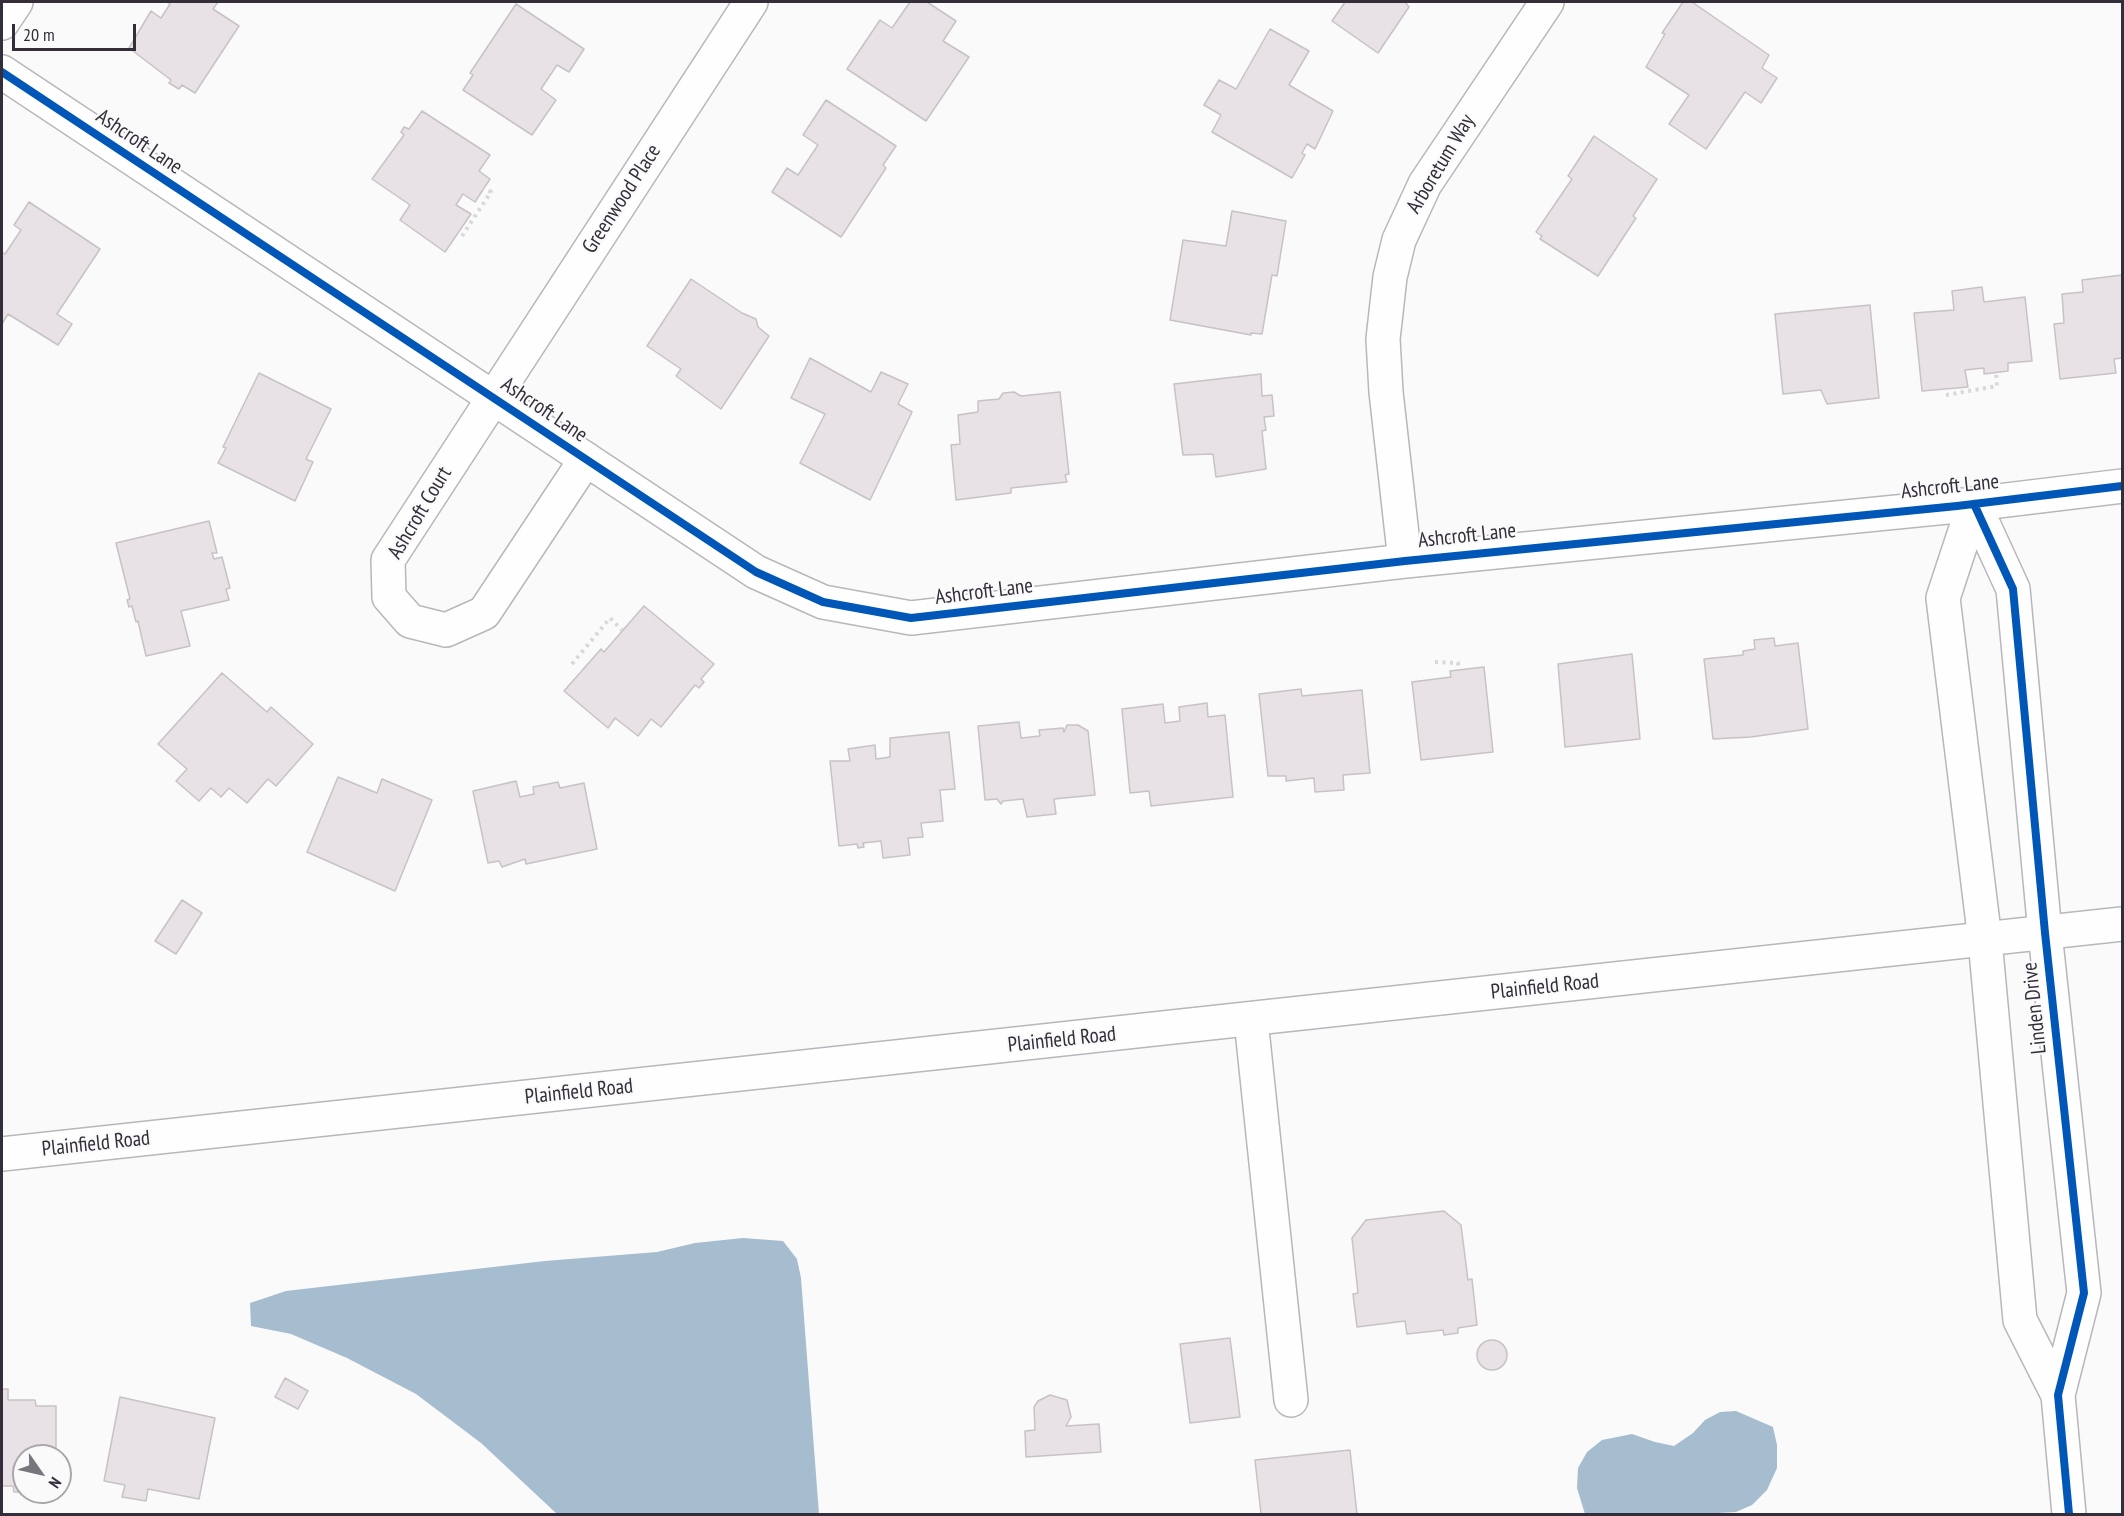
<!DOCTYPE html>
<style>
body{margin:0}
#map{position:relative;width:2124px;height:1516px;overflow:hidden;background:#fafafa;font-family:"PT Sans Narrow",sans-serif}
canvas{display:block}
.frame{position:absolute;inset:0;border:3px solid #342e3a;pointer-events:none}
.north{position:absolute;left:12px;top:1444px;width:60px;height:60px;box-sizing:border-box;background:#fafafa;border:2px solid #aba8ad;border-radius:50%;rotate:124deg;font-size:16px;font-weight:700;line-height:24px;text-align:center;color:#342e3a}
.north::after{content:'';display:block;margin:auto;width:21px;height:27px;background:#79757d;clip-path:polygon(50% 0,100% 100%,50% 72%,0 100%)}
.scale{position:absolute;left:12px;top:24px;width:124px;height:27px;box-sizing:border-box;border:3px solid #342e3a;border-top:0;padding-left:8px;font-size:18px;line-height:21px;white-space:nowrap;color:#342e3a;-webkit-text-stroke:4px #fafafa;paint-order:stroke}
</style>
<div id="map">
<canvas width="2124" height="1516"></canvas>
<div class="frame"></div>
<div class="north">N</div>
<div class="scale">20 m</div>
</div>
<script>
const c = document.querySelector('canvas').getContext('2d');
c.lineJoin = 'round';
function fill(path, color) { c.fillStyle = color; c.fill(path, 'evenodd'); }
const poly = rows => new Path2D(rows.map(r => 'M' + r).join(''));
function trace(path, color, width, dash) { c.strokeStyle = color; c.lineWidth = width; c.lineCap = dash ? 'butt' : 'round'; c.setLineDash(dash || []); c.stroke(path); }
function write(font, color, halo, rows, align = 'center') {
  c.font = font + ' "PT Sans Narrow",sans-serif'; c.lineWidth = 4.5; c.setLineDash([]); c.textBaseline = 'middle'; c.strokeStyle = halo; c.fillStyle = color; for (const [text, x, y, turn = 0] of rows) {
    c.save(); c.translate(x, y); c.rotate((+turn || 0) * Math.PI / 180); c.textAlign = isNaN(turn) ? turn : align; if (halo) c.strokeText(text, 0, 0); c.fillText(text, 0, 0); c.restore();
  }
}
fill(poly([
 [743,1238,783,1241,797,1259,801,1278,819,1514,557,1514,481,1443,416,1394,347,1358,291,1334,251,1326,250,1303,286,1291,545,1261,657,1252,695,1243],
 [1736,1411,1773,1427,1777,1445,1777,1468,1767,1490,1752,1505,1736,1512,1700,1514,1585,1514,1577,1488,1578,1468,1587,1452,1602,1440,1632,1434,1655,1442,1674,1446,1693,1433,1705,1420,1720,1412]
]), '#a6bccf');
const building = poly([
 [167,2,218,2,213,9,239,26,195,93,182,85,179,89,169,83,171,80,129,48,151,11,161,18,170,4,167,2],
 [910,2,927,2,956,21,943,41,969,57,926,121,847,69,880,20,892,28,910,2],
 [1345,2,1405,2,1409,7,1378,53,1332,21,1345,2],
 [1683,2,1692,2,1769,55,1762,68,1777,78,1761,103,1745,92,1706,149,1669,124,1689,95,1646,67,1665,34,1662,33,1683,2],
 [516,4,584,49,569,72,557,65,541,89,556,100,532,135,463,90,473,75,470,73,516,4],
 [1270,29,1309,51,1289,85,1333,111,1315,149,1307,144,1302,153,1305,155,1292,178,1212,132,1221,115,1204,105,1219,80,1236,89,1270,29],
 [826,100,896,146,883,165,886,168,841,237,772,192,787,168,798,175,818,145,803,135,826,100],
 [422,111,490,155,479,171,490,179,475,202,463,194,456,205,471,214,445,252,400,220,410,205,372,179,404,135,401,132,404,127,409,129,422,111],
 [1594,136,1657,179,1633,216,1636,218,1598,276,1540,239,1542,236,1536,232,1572,179,1568,176,1594,136],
 [29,202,100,249,57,314,72,324,58,345,8,314,2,324,2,252,5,254,21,230,14,225,29,202],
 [1232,211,1286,221,1277,276,1272,275,1262,334,1251,333,1251,335,1170,320,1183,240,1226,246,1232,211],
 [2122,275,2122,358,2114,359,2116,373,2060,379,2054,324,2064,323,2062,294,2083,292,2082,280,2122,275],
 [691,279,742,313,756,319,758,327,769,336,721,409,676,376,681,369,647,346,691,279],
 [1982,287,1984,302,2025,297,2032,361,2008,363,2008,371,1984,374,1984,368,1965,370,1968,387,1922,391,1914,313,1954,310,1952,291,1982,287],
 [1870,305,1879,398,1827,404,1821,390,1783,394,1775,314,1870,305],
 [810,358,871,392,881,372,908,384,898,404,912,412,870,500,800,463,825,414,791,398,810,358],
 [259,373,331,409,306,459,313,462,295,501,218,463,226,448,223,447,259,373],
 [1261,374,1262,396,1272,395,1274,416,1264,417,1266,430,1262,431,1266,469,1216,477,1213,454,1183,455,1174,384,1261,374],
 [1014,392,1021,396,1060,392,1069,474,1065,475,1067,482,1011,488,1011,493,956,500,951,445,960,444,958,415,978,412,978,401,999,399,1003,393,1014,392],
 [209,521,217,553,212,553,214,559,222,557,230,588,226,589,229,600,181,611,190,646,146,656,138,621,136,622,132,606,129,607,127,600,130,599,116,543,209,521],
 [644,606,714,664,701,679,704,682,699,688,695,685,661,727,651,719,638,736,615,718,608,728,564,691,601,649,604,652,644,606],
 [1774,638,1775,646,1798,643,1808,729,1751,737,1713,739,1704,659,1743,655,1743,651,1755,649,1754,640,1774,638],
 [1632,654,1640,739,1565,747,1558,664,1632,654],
 [1484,667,1493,752,1421,760,1412,682,1451,677,1450,671,1484,667],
 [222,673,267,712,271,707,313,744,276,786,268,779,247,803,229,788,221,797,211,788,199,801,176,781,187,769,158,744,222,673],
 [1301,689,1302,696,1362,690,1370,773,1343,775,1344,790,1315,792,1314,778,1286,781,1286,776,1268,776,1259,694,1301,689],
 [1207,703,1208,717,1225,715,1233,797,1151,806,1149,791,1130,793,1122,709,1163,704,1165,723,1180,721,1179,707,1207,703],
 [1019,722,1021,738,1040,736,1039,730,1063,728,1064,732,1067,725,1078,725,1088,731,1095,795,1054,799,1056,814,1027,817,1023,799,1003,801,1001,804,997,799,985,800,978,726,1019,722],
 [949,732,955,789,940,790,943,821,921,823,923,837,908,838,910,855,883,858,881,841,863,843,864,847,858,848,857,844,839,846,830,761,850,761,848,749,875,745,876,759,890,757,890,738,949,732],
 [338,777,377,793,382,779,432,800,395,891,307,852,338,777],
 [516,781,520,797,534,794,533,787,558,782,560,788,584,783,597,849,526,864,525,859,502,867,499,861,488,863,473,791,516,781],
 [182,900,202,913,176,954,155,941,182,900],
 [1444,1211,1461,1225,1468,1280,1472,1279,1477,1325,1458,1328,1458,1333,1444,1335,1443,1330,1407,1334,1405,1321,1357,1327,1353,1294,1358,1293,1352,1238,1366,1220,1444,1211],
 [1230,1338,1240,1417,1190,1423,1180,1344,1230,1338],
 '1477 1355a15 15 0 1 1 30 0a15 15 0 1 1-30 0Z',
 [285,1378,308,1391,298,1409,275,1397,285,1378],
 [2,1389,8,1389,8,1400,35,1400,36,1406,56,1406,56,1456,24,1456,24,1492,14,1492,13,1486,2,1486,2,1389],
 [1050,1395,1067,1400,1071,1417,1066,1426,1099,1424,1101,1452,1026,1457,1025,1431,1035,1430,1034,1407,1038,1401,1050,1395],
 [120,1397,215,1418,199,1499,148,1489,146,1501,122,1497,125,1485,104,1481,120,1397],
 [1350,1450,1357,1514,1261,1514,1255,1460,1350,1450]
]);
fill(building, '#e8e2e6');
trace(building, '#c7c2c6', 1.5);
const minor = poly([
 [2,23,16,2],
 [2,72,756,572,823,602,911,618,1405,561,1957,506,2122,486],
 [586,459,484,613,446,630,410,621,389,597,388,560,751,2],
 [1974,504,2013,589,2045,933,2084,1293,2058,1395,2069,1514],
 [1974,504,1943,598,1985,940,2020,1320,2058,1395],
 [1405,561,1386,392,1383,339,1390,277,1399,240,1425,184,1547,2],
 [1251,1020,1291,1400]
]);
const major = poly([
 [2,1154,2122,924]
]);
trace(minor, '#b9b6bc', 36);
trace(major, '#b9b6bc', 36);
trace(poly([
 [462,236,491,192,484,188],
 [1946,395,1997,386,1996,373],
 [1435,662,1458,663,1458,670],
 [572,664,610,618,622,630]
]), '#d8d8d8', 4, [3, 4.5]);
trace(minor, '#fefefe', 33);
trace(major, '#fefefe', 33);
trace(poly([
 [2,72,756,572,823,602,911,618,1405,561,1957,506,2122,486],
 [1974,504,2013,589,2045,933,2084,1293,2058,1395,2069,1514]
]), '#0057b8', 8);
write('21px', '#342e3a', '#fafafa', [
 ["Ashcroft Lane",139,142,34],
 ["Arboretum Way",1441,164,-59],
 ["Greenwood Place",622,199,-57],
 ["Ashcroft Lane",544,410,34],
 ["Ashcroft Lane",1950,487,-6],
 ["Ashcroft Court",420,513,-59],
 ["Ashcroft Lane",1467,536,-6],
 ["Ashcroft Lane",984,592,-7],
 ["Plainfield Road",1545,987,-6],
 ["Linden Drive",2035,1008,-96],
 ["Plainfield Road",1062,1040,-6],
 ["Plainfield Road",579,1092,-6],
 ["Plainfield Road",96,1144,-6]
]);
</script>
